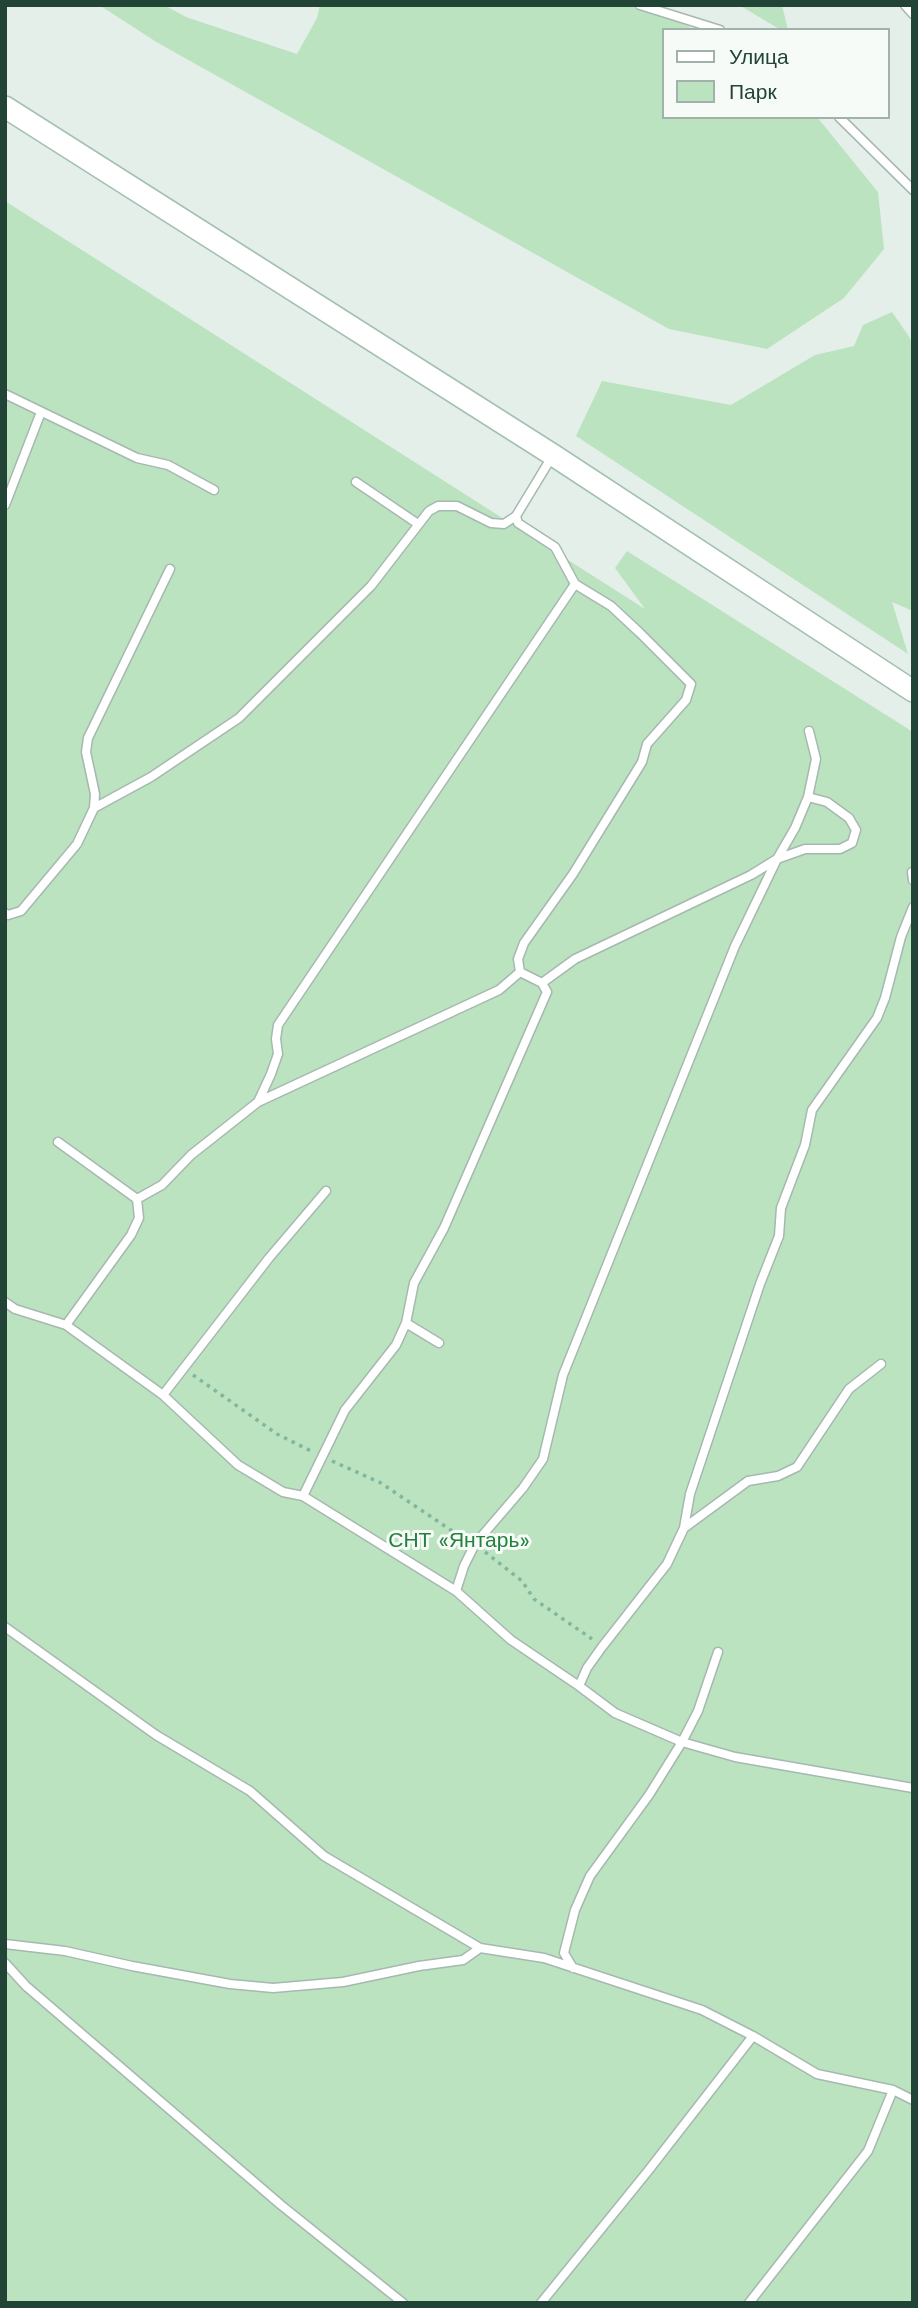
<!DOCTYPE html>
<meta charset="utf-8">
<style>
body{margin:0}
#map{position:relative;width:918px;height:2308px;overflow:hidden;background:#e4efe9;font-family:"Work Sans",sans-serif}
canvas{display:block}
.frame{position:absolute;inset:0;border:7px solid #214436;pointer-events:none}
.legend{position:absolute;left:662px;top:28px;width:228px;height:91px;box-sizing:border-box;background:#f6fbf8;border:2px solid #a1b2aa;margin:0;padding:9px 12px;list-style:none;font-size:21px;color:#214436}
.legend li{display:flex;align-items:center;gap:14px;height:35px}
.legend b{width:35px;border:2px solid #a1b2aa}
</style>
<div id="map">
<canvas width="918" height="2308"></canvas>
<div class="frame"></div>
<ul class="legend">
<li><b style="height:9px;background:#fff"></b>Улица</li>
<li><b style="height:19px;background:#bbe3c0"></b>Парк</li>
</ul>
</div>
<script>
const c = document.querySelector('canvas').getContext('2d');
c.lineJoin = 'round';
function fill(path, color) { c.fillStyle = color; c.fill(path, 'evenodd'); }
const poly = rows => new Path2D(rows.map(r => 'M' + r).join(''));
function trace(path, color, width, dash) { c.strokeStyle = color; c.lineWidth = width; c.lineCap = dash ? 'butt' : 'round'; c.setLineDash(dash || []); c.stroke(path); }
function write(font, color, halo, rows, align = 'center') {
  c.font = font + ' "Work Sans",sans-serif'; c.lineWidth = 6; c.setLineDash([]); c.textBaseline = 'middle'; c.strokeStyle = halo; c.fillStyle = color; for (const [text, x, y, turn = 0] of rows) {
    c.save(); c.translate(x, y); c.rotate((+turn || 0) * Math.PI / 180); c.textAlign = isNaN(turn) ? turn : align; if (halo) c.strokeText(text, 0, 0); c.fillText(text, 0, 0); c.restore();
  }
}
fill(poly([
 [99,5,164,5,186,17,297,54,317,18,320,5,643,5,696,30,664,30,664,117,817,117,878,192,884,249,844,298,767,349,669,329,158,43],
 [739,5,782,5,788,30,781,30],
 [5,201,645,609,615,568,627,551,913,732,913,2303,5,2303],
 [892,312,910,338,913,351,913,611,892,602,908,654,576,436,602,381,731,405,815,355,854,346,863,325]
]), '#bbe3c0');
const service = poly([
 [640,5,720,30],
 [905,5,913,14],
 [839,117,913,190],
 [5,394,137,458,168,465,214,490],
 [356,482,418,524],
 [5,505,41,412],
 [94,808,151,777,239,718,371,586,429,511,438,506,457,506,491,523,504,524,516,516],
 [912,872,913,880],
 [5,913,8,915,21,911,77,844,94,808,95,794,86,752,88,738,170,569],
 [542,983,575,959,751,875,777,859,805,849,840,849,852,843,856,830,849,818,827,802,808,797],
 [258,1102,271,1074,278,1054,276,1039,278,1025,575,584],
 [58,1142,137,1199,139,1218,131,1235,66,1325],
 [137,1199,162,1185,191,1155,258,1102,499,990,520,972],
 [5,1302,15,1309,66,1325,163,1395,238,1465,283,1492,303,1496,456,1591,511,1640,579,1686,615,1713,682,1742,735,1757,913,1788],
 [406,1323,439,1343],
 [163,1395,269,1258,326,1191],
 [303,1496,345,1410,396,1345,406,1323,414,1283,444,1228,547,992,542,983,520,972,518,959,524,943,573,874,642,762,647,744,686,700,691,684,640,633,611,606,575,584,555,547,518,523,516,516,553,455],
 [684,1528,748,1481,778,1476,797,1467,849,1389,881,1364],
 [456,1591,464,1566,475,1544,523,1488,543,1459,563,1375,735,946,777,859,795,828,808,797,816,759,809,731],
 [5,1627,156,1735,250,1791,324,1856,480,1948],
 [579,1686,587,1668,602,1647,667,1564,684,1528,690,1494,760,1284,779,1236,781,1208,805,1145,812,1110,877,1018,885,998,901,937,913,907],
 [5,1944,65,1951,132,1966,230,1984,273,1988,343,1982,419,1966,463,1960,480,1948,544,1958,702,2010,753,2036,817,2074,893,2090,913,2100],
 [5,1963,26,1986,281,2205,403,2303],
 [573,1968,564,1953,575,1910,590,1876,649,1795,682,1742,698,1711,718,1652],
 [541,2303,648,2171,753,2036],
 [749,2303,868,2151,893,2090]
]);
const secondary = poly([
 [5,107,553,455,913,691]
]);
trace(service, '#a6b8b0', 11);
trace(secondary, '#a4c0b2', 24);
trace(poly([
 [193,1375,277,1434,313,1452],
 [332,1461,381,1483,464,1539],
 [485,1552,522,1581,534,1599,592,1639]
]), '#81b79f', 3.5, [3.5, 5]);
trace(service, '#fff', 8);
trace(secondary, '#fff', 21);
write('21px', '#25803c', '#f6fbf8', [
 ["СНТ «Янтарь»",459,1541]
]);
</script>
